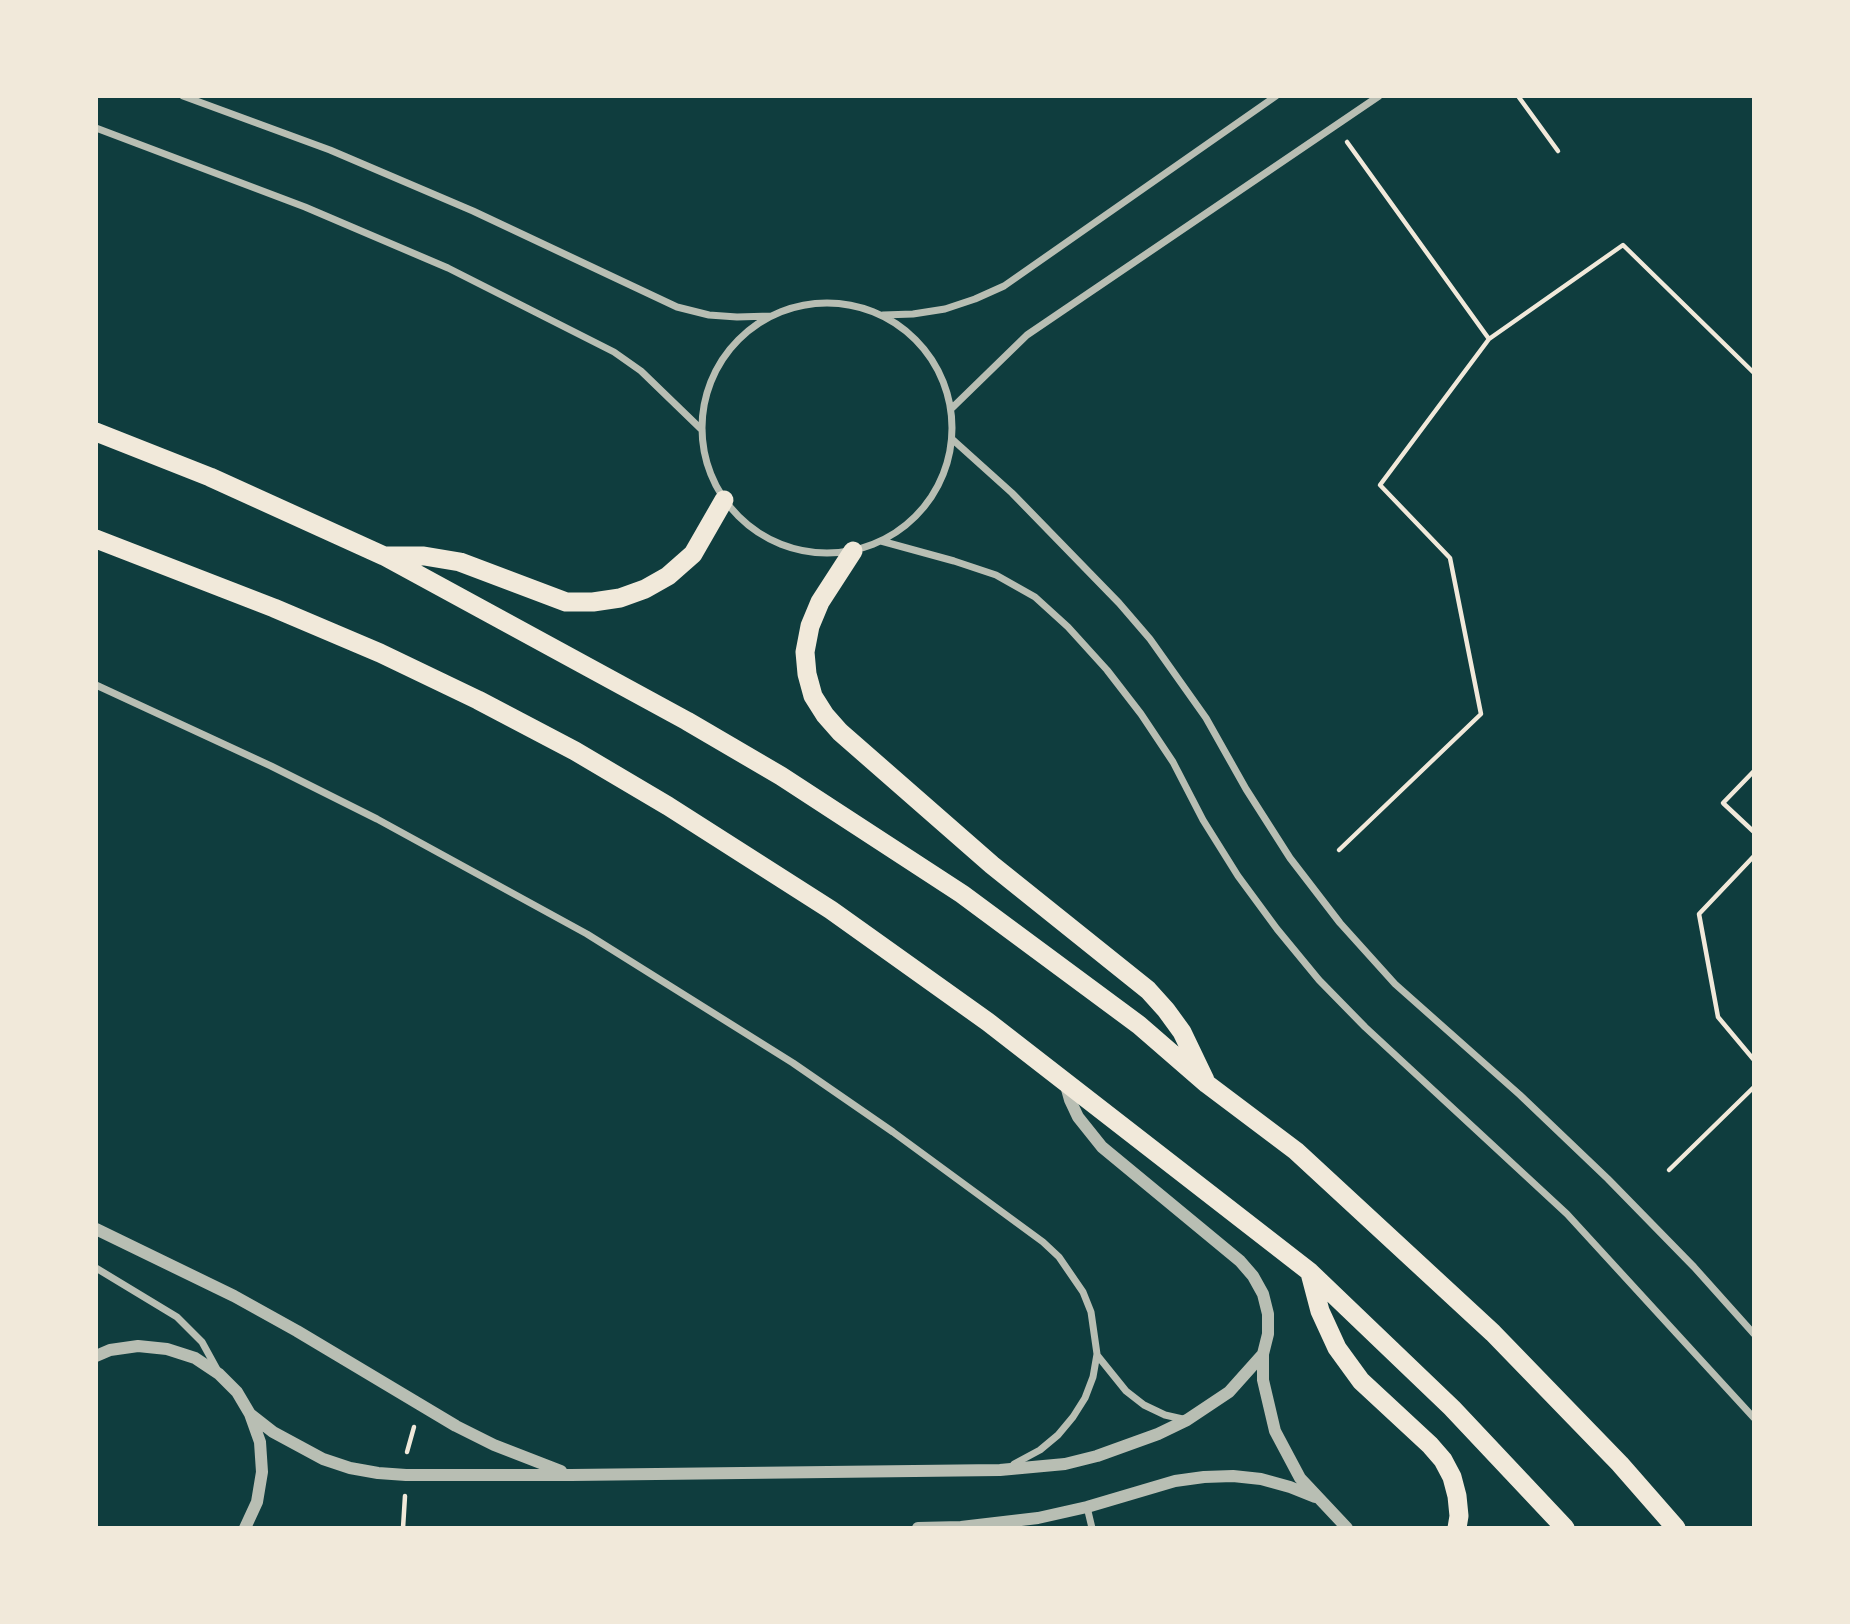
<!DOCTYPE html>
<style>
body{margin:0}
#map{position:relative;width:1850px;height:1624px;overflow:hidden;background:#0f3d3e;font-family:Ubuntu,sans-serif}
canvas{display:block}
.frame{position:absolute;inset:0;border:98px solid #f1e9da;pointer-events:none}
</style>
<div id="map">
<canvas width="1850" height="1624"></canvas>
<div class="frame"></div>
</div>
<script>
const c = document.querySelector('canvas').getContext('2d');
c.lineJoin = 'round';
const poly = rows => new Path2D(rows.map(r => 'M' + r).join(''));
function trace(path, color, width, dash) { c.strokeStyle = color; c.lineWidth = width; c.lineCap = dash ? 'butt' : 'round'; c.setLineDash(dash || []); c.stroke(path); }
trace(poly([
 [1518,96,1558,151],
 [1489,339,1623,245,1754,373],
 [1754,771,1723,803,1754,832],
 [1339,850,1481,714,1450,558,1380,485,1489,339,1347,142],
 [1754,856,1699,914,1718,1017,1754,1060],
 [1669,1170,1754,1087],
 [407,1452,414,1427],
 [403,1528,405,1496]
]), '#f1e9da', 4.5);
trace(poly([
 [183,96,330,150,473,211,677,307,709,315,737,317,771,316],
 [96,128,305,207,448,268,614,352,641,371,702,430],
 '702 428a125 125 0 1 1 250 0a125 125 0 1 1-250 0Z',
 [883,315,913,314,945,309,975,299,1004,286,1276,96],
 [951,409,1027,335,1379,96],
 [952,439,1012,493,1119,603,1150,639,1206,718,1246,789,1290,858,1340,923,1395,984,1520,1095,1608,1179,1694,1267,1754,1334],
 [881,541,954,561,996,575,1035,597,1068,627,1107,670,1141,714,1173,762,1203,820,1238,876,1277,929,1319,980,1365,1027,1567,1214,1754,1418],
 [96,685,271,766,377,819,587,934,793,1063,893,1132,1043,1242,1059,1257,1083,1292,1091,1312,1097,1354,1093,1377,1085,1398,1073,1417,1058,1435,1040,1450,1014,1464],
 [96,1268,177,1317,202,1342,219,1373],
 [1097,1355,1126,1391,1144,1405,1165,1415,1187,1420],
 [1087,1507,1092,1528]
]), '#b8beb3', 7);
trace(poly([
 [1065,1082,1070,1100,1078,1117,1102,1147,1240,1261,1253,1276,1263,1294,1268,1314,1268,1334,1263,1354,1263,1380,1275,1431,1300,1478,1347,1528],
 [96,1229,234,1296,297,1331,456,1426,494,1445,561,1471],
 [96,1356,110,1350,138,1346,167,1349,195,1358,219,1374,237,1392,250,1414,260,1442,262,1472,257,1502,245,1528],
 [250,1414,273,1432,323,1459,350,1468,378,1473,406,1475,571,1475,1000,1470,1065,1464,1097,1456,1158,1434,1187,1420,1229,1392,1263,1354],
 [918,1528,961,1527,1038,1518,1087,1507,1175,1481,1204,1477,1233,1476,1261,1479,1290,1487,1315,1497]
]), '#b8beb3', 12);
trace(poly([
 [96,432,210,477,384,556,687,721,781,776,962,894,1139,1025,1207,1084,1296,1151,1493,1333,1620,1464,1676,1528],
 [96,539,274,608,380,653,478,700,575,751,668,806,831,910,988,1022,1310,1272,1452,1408,1565,1528],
 [853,551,820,602,810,626,805,652,807,674,813,696,825,715,840,732,992,865,1148,990,1166,1010,1182,1032,1205,1080],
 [386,556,424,556,460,562,566,602,593,602,620,598,645,589,668,576,693,554,724,500],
 [1310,1273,1320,1311,1337,1348,1361,1381,1430,1445,1443,1460,1452,1477,1457,1496,1459,1516,1457,1528]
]), '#f1e9da', 19);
</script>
